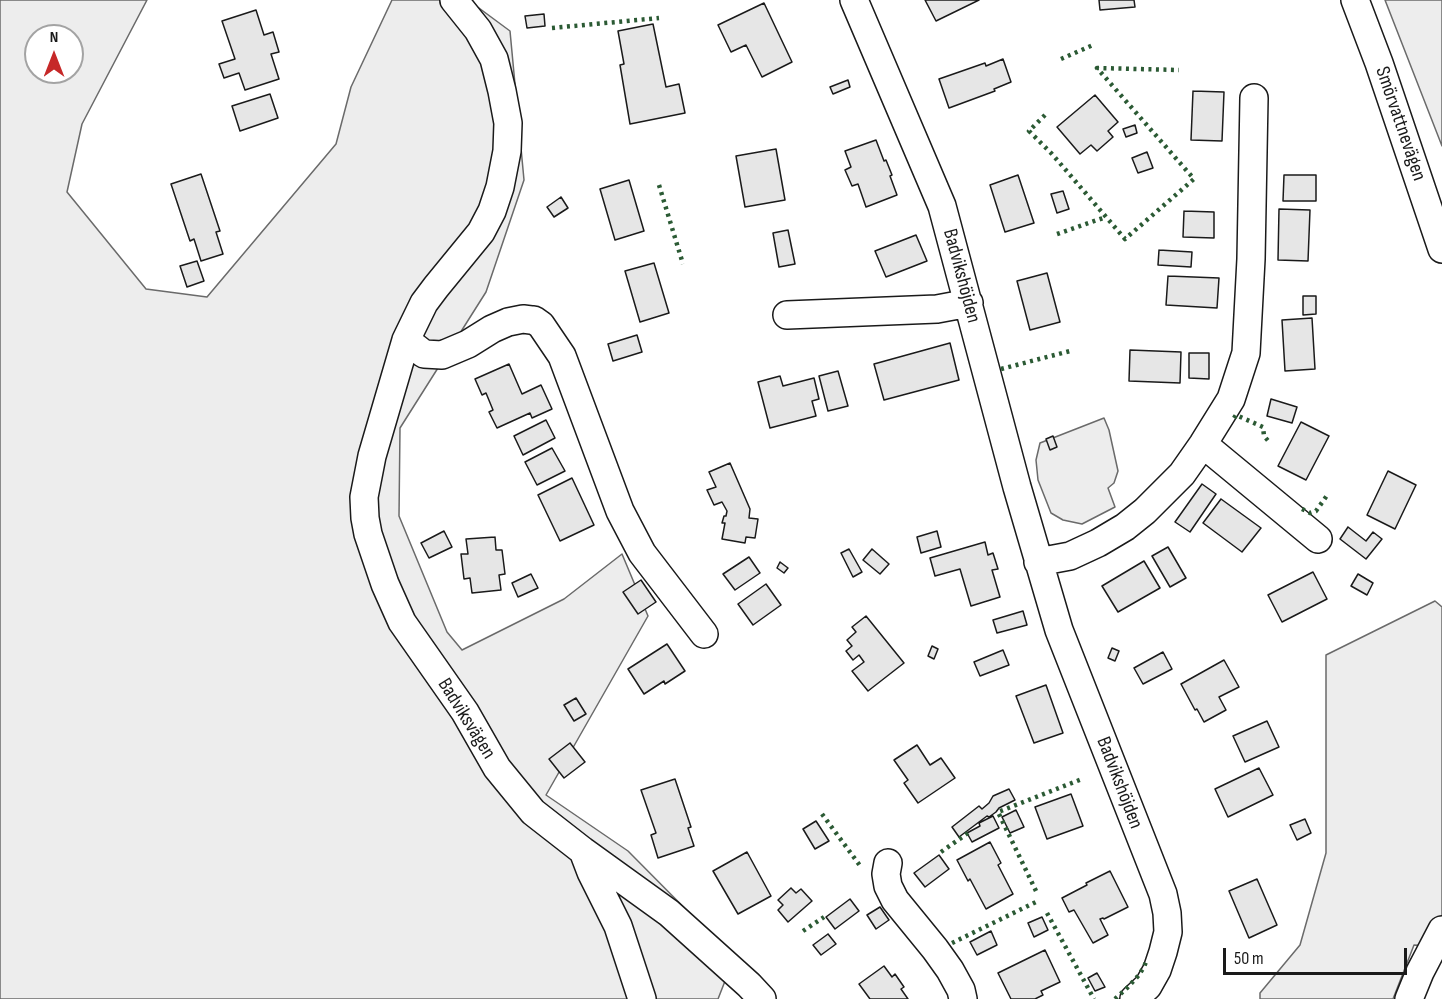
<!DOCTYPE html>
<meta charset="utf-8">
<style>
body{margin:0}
#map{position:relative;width:1442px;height:999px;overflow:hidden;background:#fff;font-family:"Sofia Sans Condensed",sans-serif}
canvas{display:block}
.north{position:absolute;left:24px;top:24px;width:60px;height:60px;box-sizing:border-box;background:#fff;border:2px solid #a3a3a3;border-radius:50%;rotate:0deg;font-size:16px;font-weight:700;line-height:24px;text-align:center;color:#1a1a1a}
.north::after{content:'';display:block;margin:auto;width:21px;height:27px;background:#c62828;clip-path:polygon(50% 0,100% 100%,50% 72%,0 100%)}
.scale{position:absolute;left:1223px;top:948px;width:184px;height:27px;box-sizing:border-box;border:3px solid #1a1a1a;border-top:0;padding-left:8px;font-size:18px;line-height:21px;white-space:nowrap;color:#1a1a1a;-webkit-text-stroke:4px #fff;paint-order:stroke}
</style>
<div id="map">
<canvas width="1442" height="999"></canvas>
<div class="north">N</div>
<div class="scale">50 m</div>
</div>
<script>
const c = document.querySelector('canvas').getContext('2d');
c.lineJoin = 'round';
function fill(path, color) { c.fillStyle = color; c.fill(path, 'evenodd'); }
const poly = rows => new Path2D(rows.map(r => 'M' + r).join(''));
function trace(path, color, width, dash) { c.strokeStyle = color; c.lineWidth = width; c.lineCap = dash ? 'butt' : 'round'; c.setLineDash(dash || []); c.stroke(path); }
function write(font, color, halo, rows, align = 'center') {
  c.font = font + ' "Sofia Sans Condensed",sans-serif'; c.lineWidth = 4.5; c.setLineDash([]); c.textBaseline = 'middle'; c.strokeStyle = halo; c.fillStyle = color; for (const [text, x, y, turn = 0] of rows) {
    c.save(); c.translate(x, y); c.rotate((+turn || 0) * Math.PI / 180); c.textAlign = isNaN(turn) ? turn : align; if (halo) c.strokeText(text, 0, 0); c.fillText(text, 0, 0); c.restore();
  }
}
const built = poly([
 [0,0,147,0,82,124,67,192,146,289,207,297,336,144,351,87,392,0,468,0,510,31,524,180,486,292,400,428,399,516,447,632,462,650,564,599,622,554,648,616,546,795,628,851,734,958,718,999,0,999,0,0],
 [36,36,72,36,72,72,36,72,36,36],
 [1385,0,1442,0,1442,146,1385,0],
 [1104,418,1109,430,1118,471,1114,483,1108,488,1115,507,1082,524,1063,520,1051,513,1038,480,1036,460,1040,443,1104,418],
 [1435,601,1442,607,1442,947,1414,945,1393,999,1260,999,1260,993,1300,945,1326,853,1326,655,1435,601]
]);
fill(built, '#ededed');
trace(built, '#6a6a6a', 1.5);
const building = poly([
 [925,0,979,0,936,21,925,0],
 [1099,0,1134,0,1135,7,1100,10,1099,0],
 [764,3,792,62,762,77,746,45,731,52,718,25,764,3],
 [256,10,264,35,273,32,279,52,271,54,279,79,245,90,239,73,224,78,219,64,235,59,222,21,256,10],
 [544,14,545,26,527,28,525,16,544,14],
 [653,24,666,87,679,84,685,113,630,124,620,65,624,64,618,31,653,24],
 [1003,59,1011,82,994,89,995,91,949,108,939,79,985,63,986,66,1003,59],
 [848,80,850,87,833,94,830,87,848,80],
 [1193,91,1224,92,1222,141,1191,140,1193,91],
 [270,94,278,118,240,131,232,106,270,94],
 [1095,95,1118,122,1108,131,1113,137,1097,151,1091,145,1080,154,1057,127,1095,95],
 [1135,125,1137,133,1126,137,1123,129,1135,125],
 [876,140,884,161,886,160,892,175,890,176,897,195,866,207,858,184,852,186,845,170,851,167,845,151,876,140],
 [776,149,785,200,745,207,736,156,776,149],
 [1147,152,1153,168,1138,173,1132,158,1147,152],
 [201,174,220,231,216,232,223,254,201,261,194,239,190,241,171,184,201,174],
 [1018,175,1034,223,1005,232,990,185,1018,175],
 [1284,175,1316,175,1316,201,1283,201,1284,175],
 [629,180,644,231,615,240,600,189,629,180],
 [1063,191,1069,209,1057,213,1051,194,1063,191],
 [561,197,568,208,554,217,547,207,561,197],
 [1279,209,1310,210,1308,261,1278,260,1279,209],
 [1184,211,1214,212,1214,238,1183,237,1184,211],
 [788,230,795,264,779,267,773,233,788,230],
 [916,235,927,261,886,277,875,251,916,235],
 [1159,250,1192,252,1191,267,1158,265,1159,250],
 [197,261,204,281,187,287,180,266,197,261],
 [654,263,669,313,640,322,625,271,654,263],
 [1047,273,1060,322,1030,330,1017,281,1047,273],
 [1168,276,1219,278,1217,308,1166,305,1168,276],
 [1303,296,1316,296,1316,314,1303,315,1303,296],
 [1312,318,1315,369,1285,371,1282,320,1312,318],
 [637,335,642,352,613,361,608,344,637,335],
 [950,343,959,380,884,400,874,364,950,343],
 [1130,350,1181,352,1180,383,1129,381,1130,350],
 [1189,353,1209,353,1209,379,1189,378,1189,353],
 [509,364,522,394,541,385,552,409,532,418,530,413,497,428,489,412,493,410,486,393,482,395,475,379,509,364],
 [838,371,848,406,828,411,819,376,838,371],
 [780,376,783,386,814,378,819,399,812,401,816,416,770,428,758,382,780,376],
 [1271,399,1297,407,1292,423,1267,416,1271,399],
 [546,420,555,438,523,455,514,436,546,420],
 [1301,422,1329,436,1306,480,1278,466,1301,422],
 [1053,436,1057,447,1050,450,1046,439,1053,436],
 [552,448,565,471,537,485,525,462,552,448],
 [730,463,750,509,749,518,758,519,755,538,746,537,745,543,722,539,725,523,722,523,724,516,726,516,727,511,722,502,714,505,707,490,716,487,709,472,730,463],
 [1388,471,1416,485,1395,529,1367,515,1388,471],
 [572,478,594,525,560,541,538,495,572,478],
 [1202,484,1216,494,1190,532,1175,522,1202,484],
 [1221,499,1261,528,1242,552,1203,523,1221,499],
 [1348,527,1366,541,1373,532,1382,539,1366,559,1340,539,1348,527],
 [444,531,452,547,429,558,421,543,444,531],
 [937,531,941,547,921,553,917,537,937,531],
 [495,537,496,550,502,550,505,574,499,575,501,590,472,593,470,578,464,579,461,554,468,554,466,539,495,537],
 [985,542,988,555,993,553,998,569,992,570,1000,597,971,606,960,569,935,576,930,558,985,542],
 [1168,547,1186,578,1170,587,1152,556,1168,547],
 [849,549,862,572,853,577,841,553,849,549],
 [872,549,889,564,880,574,863,560,872,549],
 [749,557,760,573,735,590,723,574,749,557],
 [1144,561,1160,588,1118,612,1102,586,1144,561],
 [780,562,788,568,784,573,777,568,780,562],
 [1313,572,1327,599,1282,622,1268,595,1313,572],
 [531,574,538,588,518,597,512,583,531,574],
 [1358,574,1373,583,1367,595,1351,586,1358,574],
 [641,580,656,602,638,614,623,592,641,580],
 [766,584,781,605,753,625,738,604,766,584],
 [1023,611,1027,625,997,633,993,620,1023,611],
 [866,616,904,663,868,691,852,671,864,662,859,655,853,660,846,651,852,646,847,640,856,632,852,627,866,616],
 [667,644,685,671,665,684,664,681,644,694,628,669,667,644],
 [932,646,938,649,934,659,928,656,932,646],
 [1112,648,1119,651,1115,661,1108,658,1112,648],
 [1003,650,1009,665,980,676,974,662,1003,650],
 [1163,652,1172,669,1143,684,1134,668,1163,652],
 [1224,660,1239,687,1219,697,1226,710,1204,722,1197,709,1195,710,1181,684,1224,660],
 [1046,685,1063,733,1034,743,1016,696,1046,685],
 [576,698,586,714,574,721,564,705,576,698],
 [1267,721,1279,747,1245,762,1233,736,1267,721],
 [570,743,585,762,564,778,549,759,570,743],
 [917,745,930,765,941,758,955,778,918,803,904,783,908,780,894,760,917,745],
 [1259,768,1273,795,1228,817,1215,789,1259,768],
 [675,779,691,827,688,828,694,846,658,858,651,835,656,833,641,790,675,779],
 [1009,789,1015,800,999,808,996,812,989,817,987,816,959,837,952,827,979,806,982,809,989,803,993,796,1009,789],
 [1071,794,1083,826,1047,839,1035,807,1071,794],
 [1016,810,1024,827,1010,833,1002,817,1016,810],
 [993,816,999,828,972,842,967,833,980,826,979,823,993,816],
 [1305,819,1311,833,1297,840,1290,825,1305,819],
 [816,821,829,841,815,849,803,829,816,821],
 [990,842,1001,863,998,865,1013,894,986,909,970,879,968,881,957,860,990,842],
 [747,852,771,896,738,914,713,871,747,852],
 [939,855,949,869,925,887,914,873,939,855],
 [1110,871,1128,907,1104,919,1103,918,1100,919,1108,935,1093,943,1074,910,1069,912,1062,898,1087,885,1086,883,1110,871],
 [1257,879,1277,925,1249,938,1229,891,1257,879],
 [791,888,796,893,801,889,812,901,788,922,778,910,783,905,778,900,791,888],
 [850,899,859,911,835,929,826,917,850,899],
 [880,907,889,920,876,929,867,915,880,907],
 [1042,917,1048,930,1034,937,1028,923,1042,917],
 [991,931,997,945,977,955,970,942,991,931],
 [828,934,836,944,821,955,813,945,828,934],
 [1045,950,1060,982,1041,991,1043,995,1035,999,1011,999,998,973,1045,950],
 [884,966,892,977,895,974,904,987,901,989,908,999,870,999,859,984,884,966],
 [1097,973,1105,987,1095,991,1088,978,1097,973]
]);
fill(building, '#e6e6e6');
trace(building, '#1a1a1a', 1.5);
const minor = poly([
 [454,0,478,30,494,59,502,91,508,123,507,151,500,187,492,211,481,232,436,287,424,303,406,340,372,456,364,497,365,518,368,534,385,584,402,622,465,712,497,768,533,812,583,851,669,913,749,985,762,999],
 [854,0,942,206,1017,487,1059,630,1163,894,1167,913,1168,932,1163,952,1157,970,1148,986,1134,999],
 [1355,0,1379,63,1442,249],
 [787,315,937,309,969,303],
 [406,340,424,354,442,355,468,344,492,329,508,322,523,319,531,320,534,320,541,325,562,356,620,511,642,553,704,634],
 [1203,444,1318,539],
 [1038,562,1070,556,1098,543,1125,527,1145,511,1182,474,1203,444,1231,399,1246,353,1251,259,1254,98],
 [583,851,591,872,618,926,642,999],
 [888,863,886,874,888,886,895,900,935,949,950,970,961,990,963,999],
 [1409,999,1420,972,1442,930]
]);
trace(minor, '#1a1a1a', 30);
trace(minor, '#fff', 27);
trace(poly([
 [552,28,659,18],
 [1061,59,1093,45],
 [1045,115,1029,131,1052,154,1125,239,1194,179,1097,68,1179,70],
 [659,185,683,264],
 [1057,234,1106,217],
 [1001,369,1070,351],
 [1234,418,1236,415,1263,427,1264,436,1270,443],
 [1302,509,1310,513,1316,511,1328,494],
 [822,814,861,867],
 [941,852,968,833],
 [1036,891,998,812,1082,779],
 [1047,913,1094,999],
 [803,931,824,917],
 [952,943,1038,901],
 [1115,999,1127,988,1138,976,1144,967,1147,959]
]), '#2b5a34', 4.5, [3, 4.5]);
write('20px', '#1a1a1a', '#fff', [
 ["Smörvattnevägen",1400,124,71],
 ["Badvikshöjden",961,276,75],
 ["Badviksvägen",466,719,58],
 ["Badvikshöjden",1119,783,69]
]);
</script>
